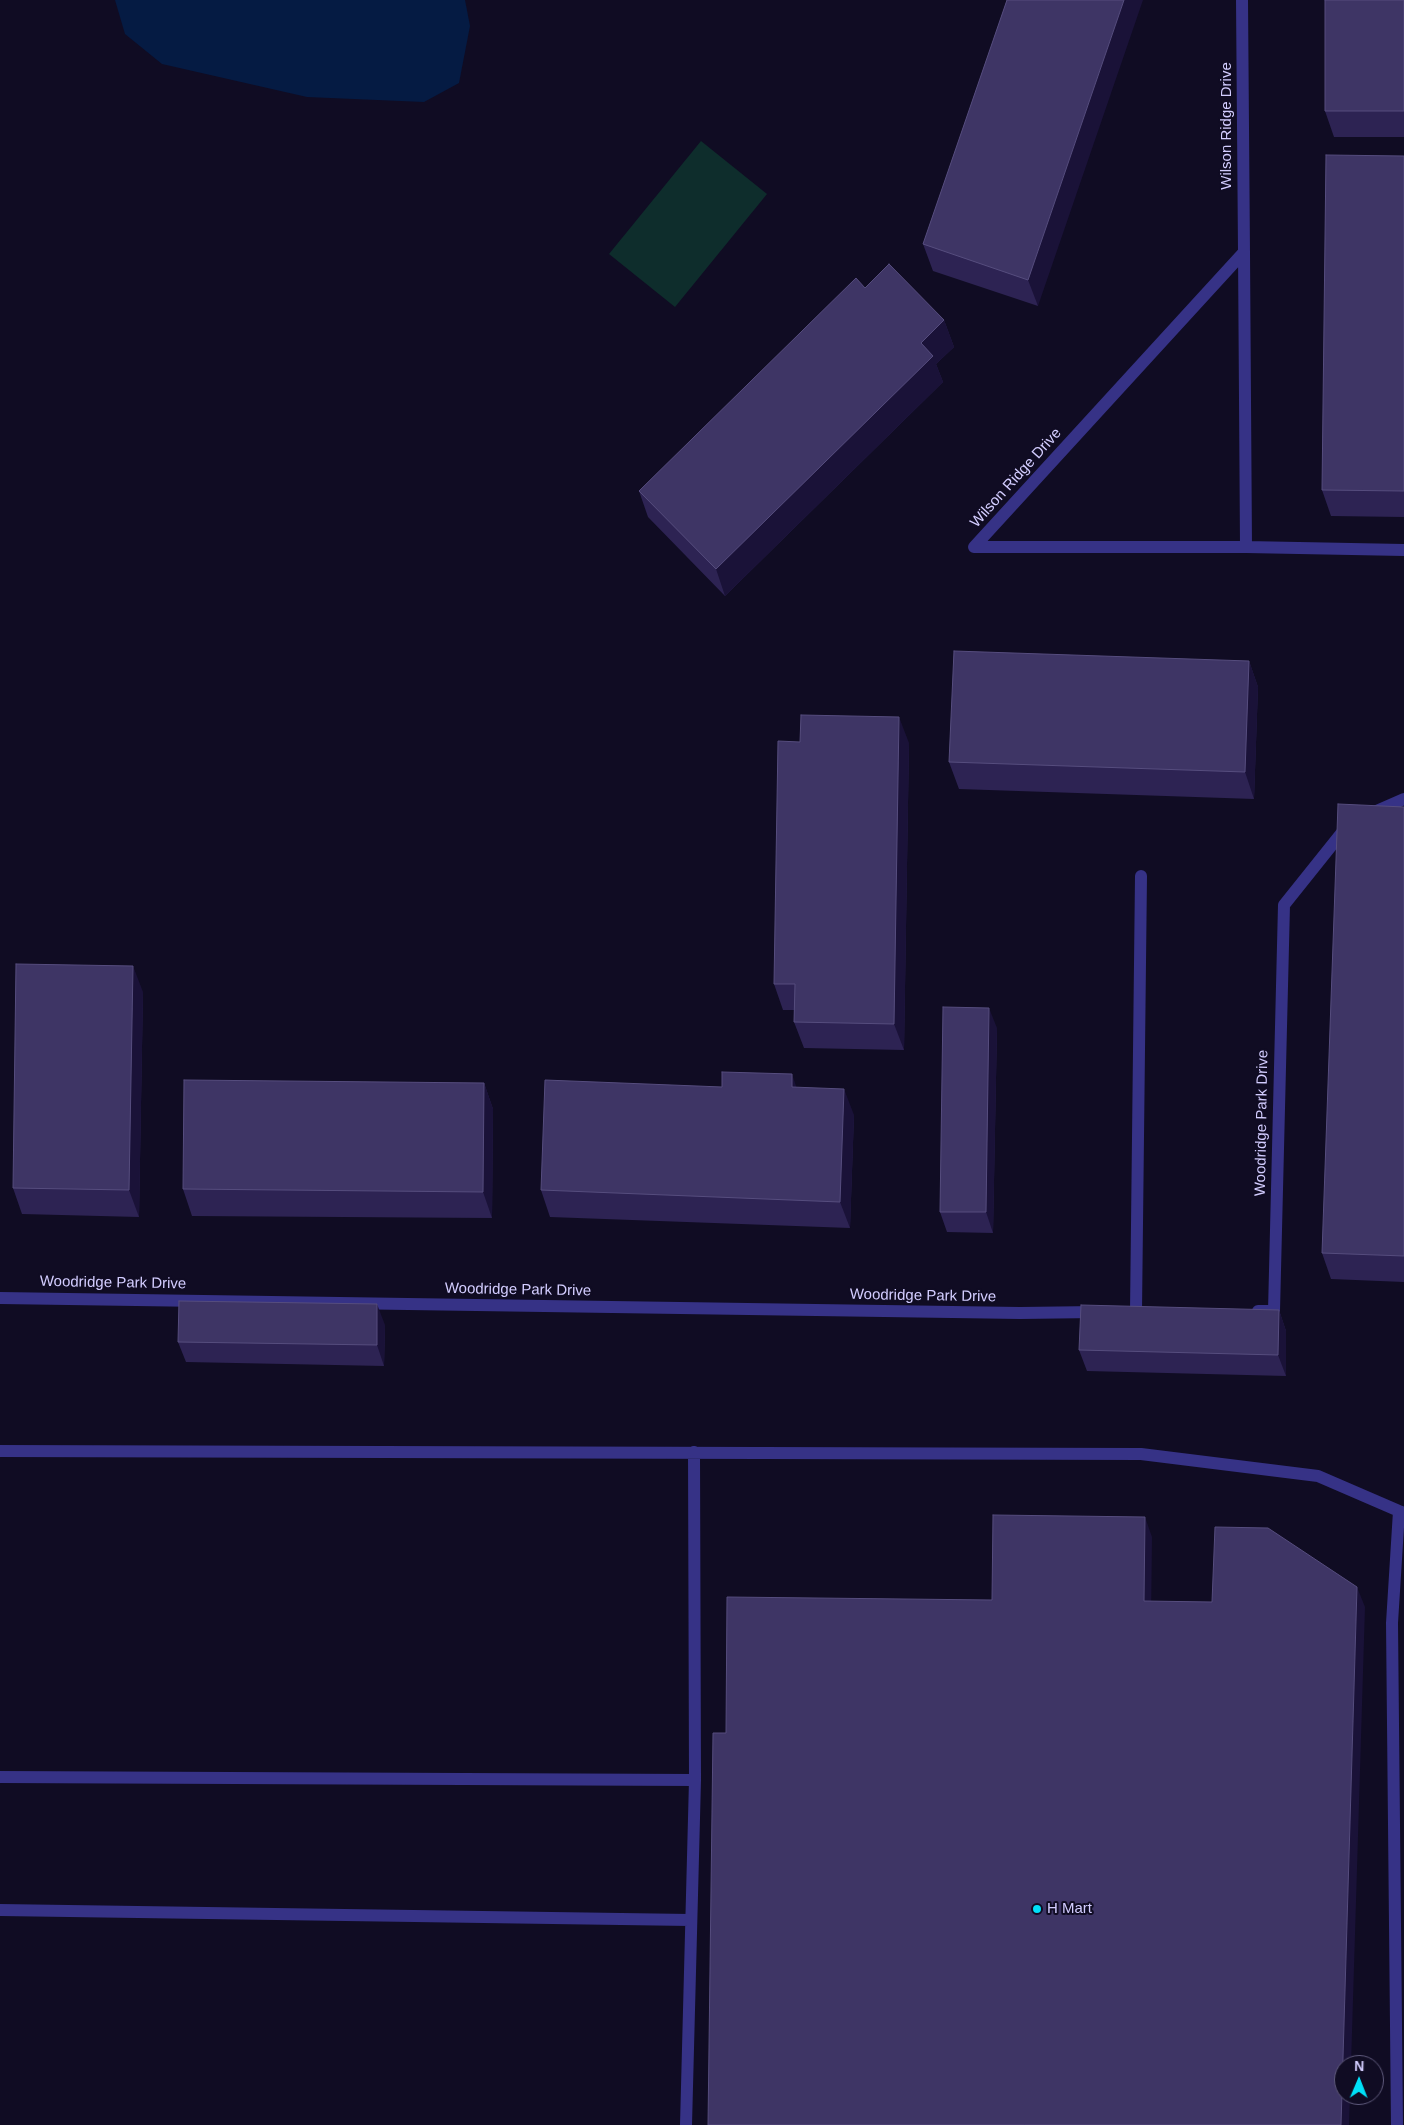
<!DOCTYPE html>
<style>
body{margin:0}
#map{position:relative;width:1404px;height:2125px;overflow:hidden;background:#100c23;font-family:Helvetica,sans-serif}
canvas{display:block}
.north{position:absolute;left:1334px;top:2055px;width:50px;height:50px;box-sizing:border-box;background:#100c23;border:1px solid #5e597b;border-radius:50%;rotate:1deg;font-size:14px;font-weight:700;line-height:20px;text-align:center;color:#d3cdff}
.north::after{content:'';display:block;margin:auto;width:18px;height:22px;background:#00e0f8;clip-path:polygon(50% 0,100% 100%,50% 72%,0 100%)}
</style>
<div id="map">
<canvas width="1404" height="2125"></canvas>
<div class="north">N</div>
</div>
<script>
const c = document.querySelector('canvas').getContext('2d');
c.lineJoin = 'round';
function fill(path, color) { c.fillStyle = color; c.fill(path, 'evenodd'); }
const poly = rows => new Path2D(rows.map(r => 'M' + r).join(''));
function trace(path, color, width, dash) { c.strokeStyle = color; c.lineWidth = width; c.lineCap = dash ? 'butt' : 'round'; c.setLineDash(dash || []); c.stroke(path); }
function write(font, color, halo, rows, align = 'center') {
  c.font = font + ' Helvetica,sans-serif'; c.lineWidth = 4; c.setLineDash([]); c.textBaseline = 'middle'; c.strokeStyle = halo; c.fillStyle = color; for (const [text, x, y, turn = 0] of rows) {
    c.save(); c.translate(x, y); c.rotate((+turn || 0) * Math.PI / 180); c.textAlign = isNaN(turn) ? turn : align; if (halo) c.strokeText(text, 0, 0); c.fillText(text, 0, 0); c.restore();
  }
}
fill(poly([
 [701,141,767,194,675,307,609,254]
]), '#0e2d2c');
fill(poly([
 [115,0,465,0,470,26,459,83,424,102,307,97,162,64,125,34]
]), '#051b43');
trace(poly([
 [1242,0,1244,252,1246,547,974,547,1244,252],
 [1246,547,1404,550],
 [1372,813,1404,799],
 [0,1298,1020,1313,1096,1312],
 [1136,1311,1141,876],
 [1258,1311,1274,1311,1284,905,1348,825],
 [0,1451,1141,1454,1318,1476,1399,1511],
 [0,1777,695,1780],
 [0,1910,690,1920],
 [686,2125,695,1780,694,1452],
 [1397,2125,1392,1623,1399,1511,1404,1513]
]), '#363286', 12);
fill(poly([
 [1007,0,1038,306,933,271,923,244],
 [1404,0,1404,137,1334,137,1325,111],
 [1404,156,1404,517,1331,516,1322,490],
 [865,288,944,320,954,347,936,364,943,382,725,596,648,517,639,491],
 [1249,661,1258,687,1254,799,959,789,949,762],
 [909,743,904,1050,804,1048,794,1022,794,1010,783,1010,774,984],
 [1404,807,1404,1282,1331,1279,1322,1253],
 [143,992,139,1217,22,1214,13,1188],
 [997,1028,993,1233,947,1232,940,1212],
 [484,1083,493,1109,492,1218,192,1216,183,1189],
 [722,1087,796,1087,854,1115,850,1228,550,1217,541,1190],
 [1279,1310,1286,1331,1286,1376,1087,1371,1079,1350],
 [385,1325,384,1366,186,1362,178,1342]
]), '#2d2353');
fill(poly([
 [1124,0,1143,0,1038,306,1028,280],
 [944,320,954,347,936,364,943,382,725,596,716,569,921,343],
 [1249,661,1258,687,1254,799,1245,772],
 [899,717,909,743,904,1050,894,1024],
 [133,966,143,992,139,1217,129,1190],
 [989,1008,997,1028,993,1233,986,1212],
 [792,1074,801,1101,792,1087],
 [484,1083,493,1109,492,1218,483,1192],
 [844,1089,854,1115,850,1228,840,1202],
 [377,1304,385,1325,384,1366,377,1345],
 [1279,1310,1286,1331,1286,1376,1278,1355],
 [1145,1517,1152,1537,1151,1622,1144,1601],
 [1357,1587,1365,1607,1351,2065,1344,2065,1344,2095,1350,2095,1349,2125,1341,2125]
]), '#1a1238');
const building = poly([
 [1007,0,1124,0,1028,280,923,244,1007,0],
 [1325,0,1404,0,1404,111,1325,111,1325,0],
 [1326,155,1404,156,1404,491,1322,490,1326,155],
 [889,264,944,320,921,343,933,356,716,569,639,491,856,278,865,288,889,264],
 [954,651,1249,661,1245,772,949,762,954,651],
 [801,715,899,717,894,1024,794,1022,795,984,774,984,778,741,800,742,801,715],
 [1338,804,1404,807,1404,1256,1322,1253,1338,804],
 [16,964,133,966,129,1190,13,1188,16,964],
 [943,1007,989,1008,986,1212,940,1212,943,1007],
 [722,1072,792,1074,792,1087,844,1089,840,1202,541,1190,545,1080,722,1087,722,1072],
 [184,1080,484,1083,483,1192,183,1189,184,1080],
 [179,1301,377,1304,377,1345,178,1342,179,1301],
 [1081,1305,1279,1310,1278,1355,1079,1350,1081,1305],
 [993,1515,1145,1517,1144,1601,1212,1602,1215,1527,1268,1528,1357,1587,1341,2125,708,2125,713,1733,726,1733,727,1597,992,1600,993,1515]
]);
fill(building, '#3e3565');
trace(building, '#564d7e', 1);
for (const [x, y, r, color] of [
 [1037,1909,5,"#00e0f8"]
]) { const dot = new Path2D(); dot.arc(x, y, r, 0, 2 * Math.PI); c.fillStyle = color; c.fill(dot); trace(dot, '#100c23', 2); }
write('15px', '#d3cdff', '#100c23', [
 ["Wilson Ridge Drive",1227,126,-90],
 ["Wilson Ridge Drive",1016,478,-48],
 ["Woodridge Park Drive",1262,1123,-89],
 ["Woodridge Park Drive",113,1283,1],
 ["Woodridge Park Drive",518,1290,1],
 ["Woodridge Park Drive",923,1296,1]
]);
write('15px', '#d3cdff', '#100c23', [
 ["H Mart",1047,1909]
], 'left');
</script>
